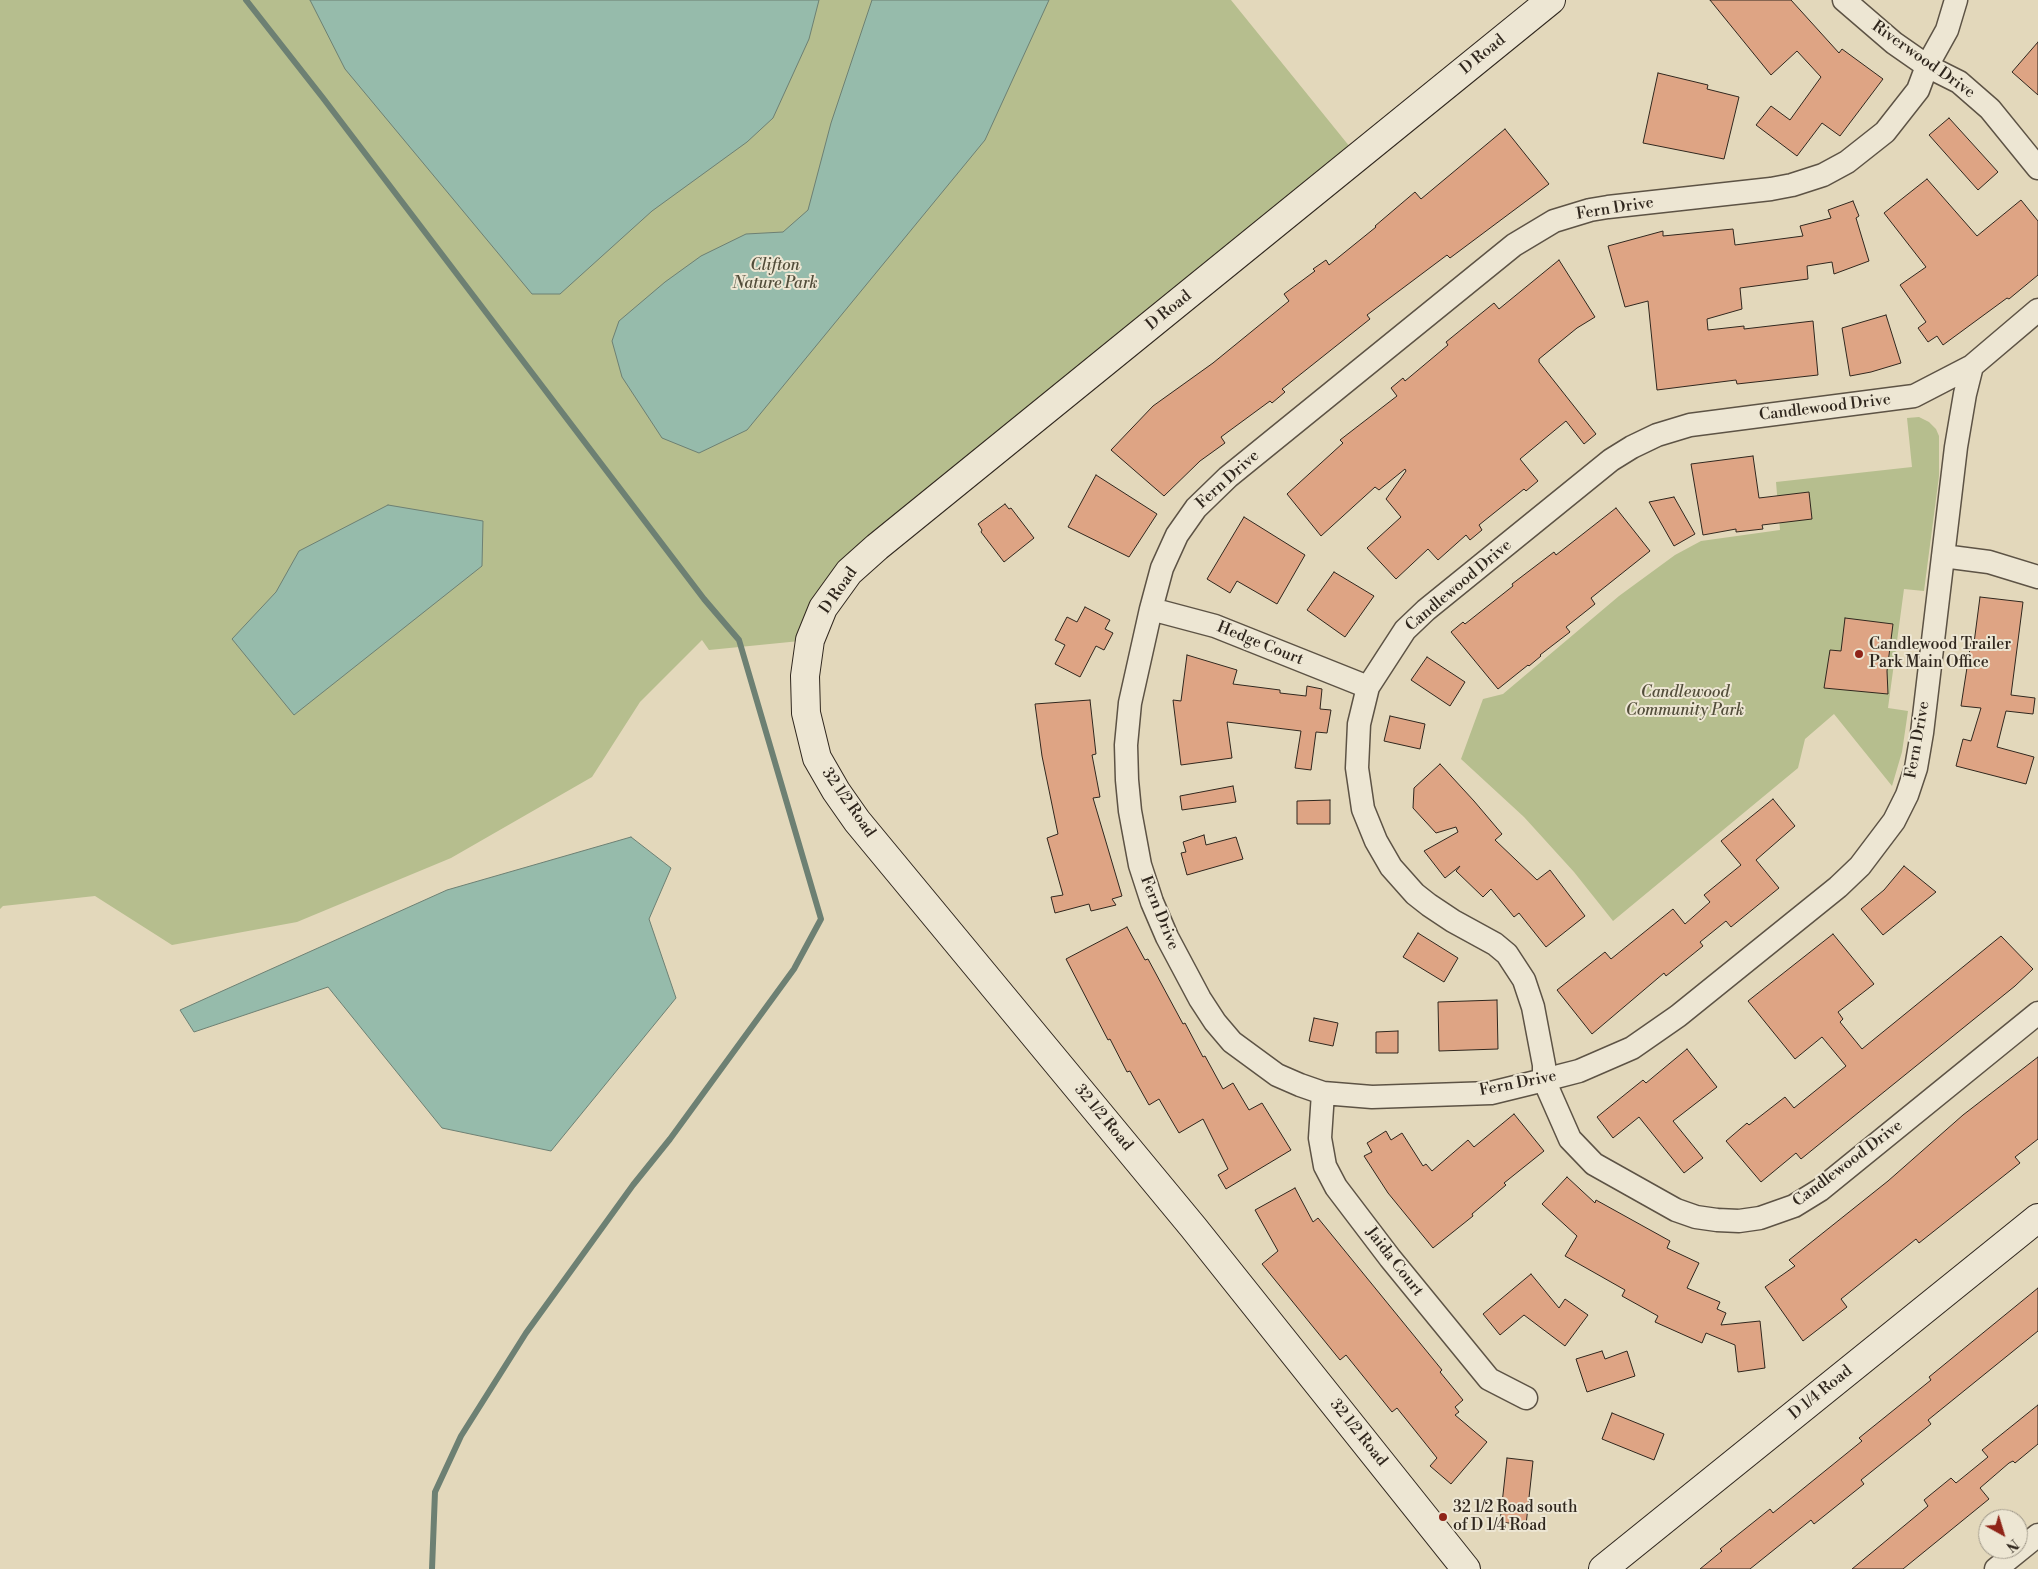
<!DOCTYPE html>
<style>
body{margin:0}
#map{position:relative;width:2038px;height:1569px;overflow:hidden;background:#e3d8bb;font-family:"Libre Bodoni",serif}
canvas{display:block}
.north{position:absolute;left:1978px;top:1509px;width:50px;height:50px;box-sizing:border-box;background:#ede6d3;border:1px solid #a19a8b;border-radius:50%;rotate:141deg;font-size:14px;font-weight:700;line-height:20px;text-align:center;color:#30271e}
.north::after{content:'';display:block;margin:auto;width:18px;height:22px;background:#8f2418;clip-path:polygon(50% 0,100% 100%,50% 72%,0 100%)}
</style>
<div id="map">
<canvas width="2038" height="1569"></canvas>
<div class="north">N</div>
</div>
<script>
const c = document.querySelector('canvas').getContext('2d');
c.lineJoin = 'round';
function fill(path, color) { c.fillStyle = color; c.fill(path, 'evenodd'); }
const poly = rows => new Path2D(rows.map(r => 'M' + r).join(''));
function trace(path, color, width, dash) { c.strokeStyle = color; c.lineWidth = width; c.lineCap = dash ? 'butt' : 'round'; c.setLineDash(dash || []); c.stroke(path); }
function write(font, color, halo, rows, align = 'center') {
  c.font = font + ' "Libre Bodoni",serif'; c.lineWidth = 4; c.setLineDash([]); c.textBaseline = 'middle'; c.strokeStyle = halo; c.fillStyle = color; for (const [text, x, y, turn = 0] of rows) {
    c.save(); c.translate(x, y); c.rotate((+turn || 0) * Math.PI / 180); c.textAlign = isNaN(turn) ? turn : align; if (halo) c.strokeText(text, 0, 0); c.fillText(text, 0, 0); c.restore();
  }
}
fill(poly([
 [0,0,1231,0,1350,147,877,547,810,640,709,650,702,640,640,702,592,777,451,858,297,922,172,945,95,896,3,906,0,909],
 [1919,417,1929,422,1936,429,1939,436,1939,476,1924,591,1904,589,1888,708,1908,711,1902,752,1892,786,1834,714,1805,739,1798,768,1613,921,1574,872,1524,817,1461,759,1483,699,1503,694,1619,596,1675,555,1701,541,1780,530,1776,482,1912,467,1907,418]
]), '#b6be8e');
const water = poly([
 [310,0,819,0,809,39,773,118,747,142,652,211,560,294,532,294,345,69,310,0],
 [872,0,1049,0,985,140,747,430,699,453,662,438,622,377,612,341,619,321,665,282,701,256,746,234,783,232,808,210,831,123,872,0],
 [388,505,483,521,482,566,294,715,232,639,276,592,299,551,388,505],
 [631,837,671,868,649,919,676,998,551,1151,442,1128,328,987,194,1032,180,1010,447,890,631,837]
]);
fill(water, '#96bbab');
trace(water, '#6d8073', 1);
trace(poly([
 [246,0,323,98,704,599,739,640,821,919,794,969,670,1139,633,1185,526,1333,461,1436,435,1492,432,1569]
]), '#6d8073', 6);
const building = poly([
 [1710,0,1791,0,1839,53,1842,49,1883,79,1840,136,1822,123,1797,156,1756,125,1771,106,1790,120,1821,77,1797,51,1771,75,1710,0],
 [2038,42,2038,95,2012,72,2038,42],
 [1658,73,1708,85,1707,89,1739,97,1724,159,1643,143,1658,73],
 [1949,118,1998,172,1978,190,1929,135,1949,118],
 [1505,129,1549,184,1450,258,1447,255,1367,315,1370,319,1282,389,1285,392,1272,403,1270,401,1221,437,1225,443,1200,461,1164,496,1111,450,1153,406,1213,363,1289,301,1284,294,1315,271,1313,269,1326,260,1329,265,1376,227,1375,226,1415,192,1421,199,1505,129],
 [1927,179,1977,236,2021,200,2038,221,2038,275,2009,299,2007,298,1943,345,1937,336,1928,342,1918,328,1926,322,1900,285,1926,267,1884,213,1927,179],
 [1853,201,1859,216,1856,218,1869,261,1834,274,1832,262,1807,266,1808,279,1740,288,1742,309,1707,319,1708,330,1744,326,1744,329,1813,321,1818,375,1737,384,1736,380,1657,390,1648,301,1625,307,1608,246,1663,231,1663,236,1733,229,1735,245,1803,236,1800,226,1831,218,1828,210,1853,201],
 [1559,260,1595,317,1577,328,1539,359,1539,362,1596,434,1584,444,1566,421,1520,459,1538,481,1526,491,1524,489,1479,525,1482,530,1470,540,1466,535,1438,560,1428,549,1396,579,1367,548,1401,517,1386,499,1406,471,1405,469,1379,490,1375,487,1321,536,1287,494,1343,443,1340,440,1397,396,1391,388,1403,378,1405,381,1448,345,1446,342,1494,303,1499,309,1559,260],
 [1886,315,1901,363,1871,372,1850,376,1842,328,1886,315],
 [1753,456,1759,498,1809,492,1812,519,1762,525,1763,529,1736,532,1736,529,1703,535,1691,464,1753,456],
 [1096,475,1157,514,1129,557,1068,527,1096,475],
 [1674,497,1695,534,1674,546,1649,502,1674,497],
 [1005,504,1009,509,1011,508,1034,538,1004,562,981,532,982,530,978,524,1005,504],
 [1616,508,1650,551,1591,598,1595,604,1566,627,1570,632,1540,655,1541,656,1529,666,1528,665,1498,689,1451,632,1463,622,1465,624,1513,586,1512,584,1554,552,1556,555,1616,508],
 [1244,517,1305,555,1277,604,1237,581,1230,593,1207,579,1244,517],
 [1334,572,1374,596,1345,637,1307,610,1334,572],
 [1980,597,2023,602,2011,695,2035,698,2033,714,2006,711,1997,747,2034,757,2026,784,1956,766,1963,739,1971,741,1981,708,1961,706,1971,642,1974,643,1980,597],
 [1085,607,1110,620,1105,629,1113,633,1104,650,1096,646,1080,677,1055,664,1065,645,1055,640,1067,617,1077,622,1085,607],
 [1845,618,1893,624,1887,671,1888,694,1824,688,1830,650,1841,651,1845,618],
 [1187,655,1237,670,1233,684,1280,690,1280,693,1306,696,1307,686,1322,689,1320,709,1331,710,1327,733,1316,732,1311,770,1295,768,1301,731,1227,722,1232,758,1181,765,1173,700,1181,701,1187,655],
 [1427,657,1465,682,1450,706,1411,680,1427,657],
 [1090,700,1096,754,1092,755,1100,797,1093,798,1122,896,1112,899,1116,905,1091,911,1089,904,1055,913,1051,897,1063,895,1047,838,1058,834,1042,756,1035,704,1090,700],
 [1390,716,1425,724,1420,749,1384,741,1390,716],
 [1440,764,1474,801,1502,834,1495,840,1537,880,1550,870,1585,916,1546,947,1519,913,1514,917,1491,889,1483,897,1456,871,1460,866,1445,878,1424,851,1458,832,1456,827,1436,833,1413,808,1414,788,1440,764],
 [1233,786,1236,802,1182,810,1180,796,1233,786],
 [1773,799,1795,826,1756,860,1779,888,1731,927,1726,921,1700,942,1703,946,1666,976,1664,973,1592,1034,1557,990,1605,952,1611,959,1673,909,1685,924,1710,902,1704,895,1741,865,1721,841,1773,799],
 [1330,800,1330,824,1297,824,1297,801,1330,800],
 [1204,835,1206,845,1236,837,1243,859,1187,875,1181,853,1186,852,1183,842,1204,835],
 [1904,866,1936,892,1883,935,1861,909,1884,890,1904,866],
 [1127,927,1145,960,1148,959,1183,1024,1185,1023,1203,1057,1205,1056,1223,1089,1233,1083,1249,1110,1262,1103,1291,1150,1226,1189,1218,1175,1228,1169,1203,1119,1179,1133,1159,1099,1149,1105,1130,1071,1127,1072,1110,1039,1108,1040,1066,959,1127,927],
 [1418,933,1458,958,1444,982,1403,957,1418,933],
 [1833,934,1874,984,1838,1012,1843,1019,1840,1022,1862,1049,2001,936,2033,969,2015,986,1801,1159,1796,1153,1761,1182,1726,1141,1747,1123,1749,1125,1785,1097,1794,1108,1846,1066,1822,1037,1795,1059,1748,1001,1833,934],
 [1497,1000,1498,1049,1439,1051,1438,1002,1497,1000],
 [1314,1018,1338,1023,1333,1046,1309,1041,1314,1018],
 [1398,1031,1398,1053,1376,1053,1376,1032,1398,1031],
 [1687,1049,1717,1087,1673,1121,1703,1158,1684,1173,1639,1117,1613,1138,1597,1117,1643,1080,1646,1083,1687,1049],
 [2038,1057,2038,1139,2015,1157,2020,1163,1919,1243,1916,1239,1841,1299,1847,1307,1803,1341,1765,1287,1795,1266,1789,1260,1888,1181,1963,1115,2038,1057],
 [1514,1114,1544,1151,1504,1183,1506,1185,1472,1214,1473,1216,1433,1248,1388,1193,1364,1156,1372,1152,1367,1143,1386,1131,1391,1140,1402,1133,1423,1166,1426,1164,1432,1171,1468,1140,1474,1147,1514,1114],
 [1567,1177,1595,1203,1596,1200,1670,1241,1667,1248,1699,1263,1687,1288,1720,1302,1717,1309,1726,1313,1721,1325,1760,1321,1765,1368,1738,1372,1735,1345,1706,1333,1702,1343,1655,1322,1658,1316,1622,1296,1625,1290,1565,1256,1577,1236,1542,1204,1567,1177],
 [1295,1188,1313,1222,1318,1218,1442,1370,1440,1372,1463,1400,1455,1407,1459,1412,1455,1415,1487,1442,1451,1484,1430,1466,1437,1458,1397,1408,1392,1412,1346,1355,1340,1360,1262,1264,1278,1251,1255,1210,1295,1188],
 [1531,1274,1559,1308,1565,1299,1588,1315,1565,1346,1524,1315,1500,1335,1483,1314,1531,1274],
 [2038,1288,2038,1331,1928,1420,1931,1424,1861,1480,1864,1484,1814,1524,1811,1520,1750,1569,1700,1569,1722,1551,1720,1549,1770,1509,1773,1513,1862,1441,1859,1438,1931,1380,1929,1377,2038,1288],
 [1602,1351,1605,1359,1627,1351,1635,1376,1587,1392,1576,1359,1602,1351],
 [2038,1405,2038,1444,2015,1463,2013,1461,2009,1463,1980,1488,1989,1499,1903,1569,1852,1569,1928,1506,1924,1500,1951,1478,1956,1483,1988,1457,1982,1450,2038,1405],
 [1612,1413,1664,1434,1654,1460,1602,1439,1612,1413],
 [1507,1458,1533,1461,1526,1525,1500,1522,1507,1458]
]);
fill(building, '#dea484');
trace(building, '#30271e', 1);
const street = poly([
 [1844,0,1894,43,1927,66,1959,82,1990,109,2038,168],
 [1956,0,1947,30,1927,66,1918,90,1885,132,1847,162,1823,175,1792,185,1771,189,1608,207,1590,210,1554,221,1514,245,1228,477,1196,508,1177,535,1162,568,1151,609,1130,703,1126,745,1127,780,1130,811,1140,865,1152,902,1167,937,1200,999,1215,1022,1232,1042,1277,1075,1300,1085,1323,1093,1372,1097,1491,1093,1544,1080,1579,1071,1632,1048,1678,1016,1838,887,1860,866,1894,821,1907,795,1916,768,1922,733,1956,447,1965,394,1972,366],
 [2038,310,1972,366,1914,396,1690,425,1657,435,1632,447,1611,460,1426,610,1405,630,1368,687,1359,724,1357,768,1363,809,1376,841,1391,867,1415,894,1429,905,1453,921,1495,944,1507,954,1524,980,1533,1007,1544,1065,1544,1080,1570,1139,1594,1164,1676,1210,1696,1217,1717,1220,1739,1221,1760,1218,1794,1206,1820,1190,2038,1013],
 [1943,556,1989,562,2038,577],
 [1151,609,1215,626,1368,687],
 [1323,1093,1320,1138,1325,1166,1336,1187,1390,1258,1489,1379,1526,1398],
 [1996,1569,2038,1535]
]);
const secondary = poly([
 [1466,1569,1193,1227,857,821,836,791,817,758,806,713,805,676,810,640,823,608,849,572,877,547,1551,0],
 [1603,1569,2038,1218]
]);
trace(street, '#5d5345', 25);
trace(secondary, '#30271e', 30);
trace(street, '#ede6d3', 22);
trace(secondary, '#ede6d3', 28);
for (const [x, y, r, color] of [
 [1859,654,5,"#8f2418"],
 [1443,1517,5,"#8f2418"]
]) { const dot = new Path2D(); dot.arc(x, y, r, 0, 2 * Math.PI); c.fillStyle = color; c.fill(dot); trace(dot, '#ede6d3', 2); }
write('16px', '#30271e', '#ede6d3', [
 ["D Road",1483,55,-39],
 ["Riverwood Drive",1923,60,35],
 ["Fern Drive",1615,209,-9],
 ["D Road",1169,311,-39],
 ["Candlewood Drive",1825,408,-7],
 ["Fern Drive",1228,480,-42],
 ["Candlewood Drive",1459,586,-40],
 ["D Road",839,591,-55],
 ["Hedge Court",1260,644,22],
 ["Fern Drive",1918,740,-80],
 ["32 1/2 Road",848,803,55],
 ["Fern Drive",1159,913,68],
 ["Fern Drive",1518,1084,-11],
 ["32 1/2 Road",1103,1118,50],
 ["Candlewood Drive",1848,1164,-37],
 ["Jaida Court",1394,1262,52],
 ["D 1/4 Road",1821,1393,-39],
 ["32 1/2 Road",1358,1433,51]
]);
write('italic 16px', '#524d3a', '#ede6d3', [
 ["Clifton",775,266],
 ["Nature Park",775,284],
 ["Candlewood",1685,693],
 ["Community Park",1685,711]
]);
write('16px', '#30271e', '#ede6d3', [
 ["Candlewood Trailer",1869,645],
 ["Park Main Office",1869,663],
 ["32 1/2 Road south",1453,1508],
 ["of D 1/4 Road",1453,1526]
], 'left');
</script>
